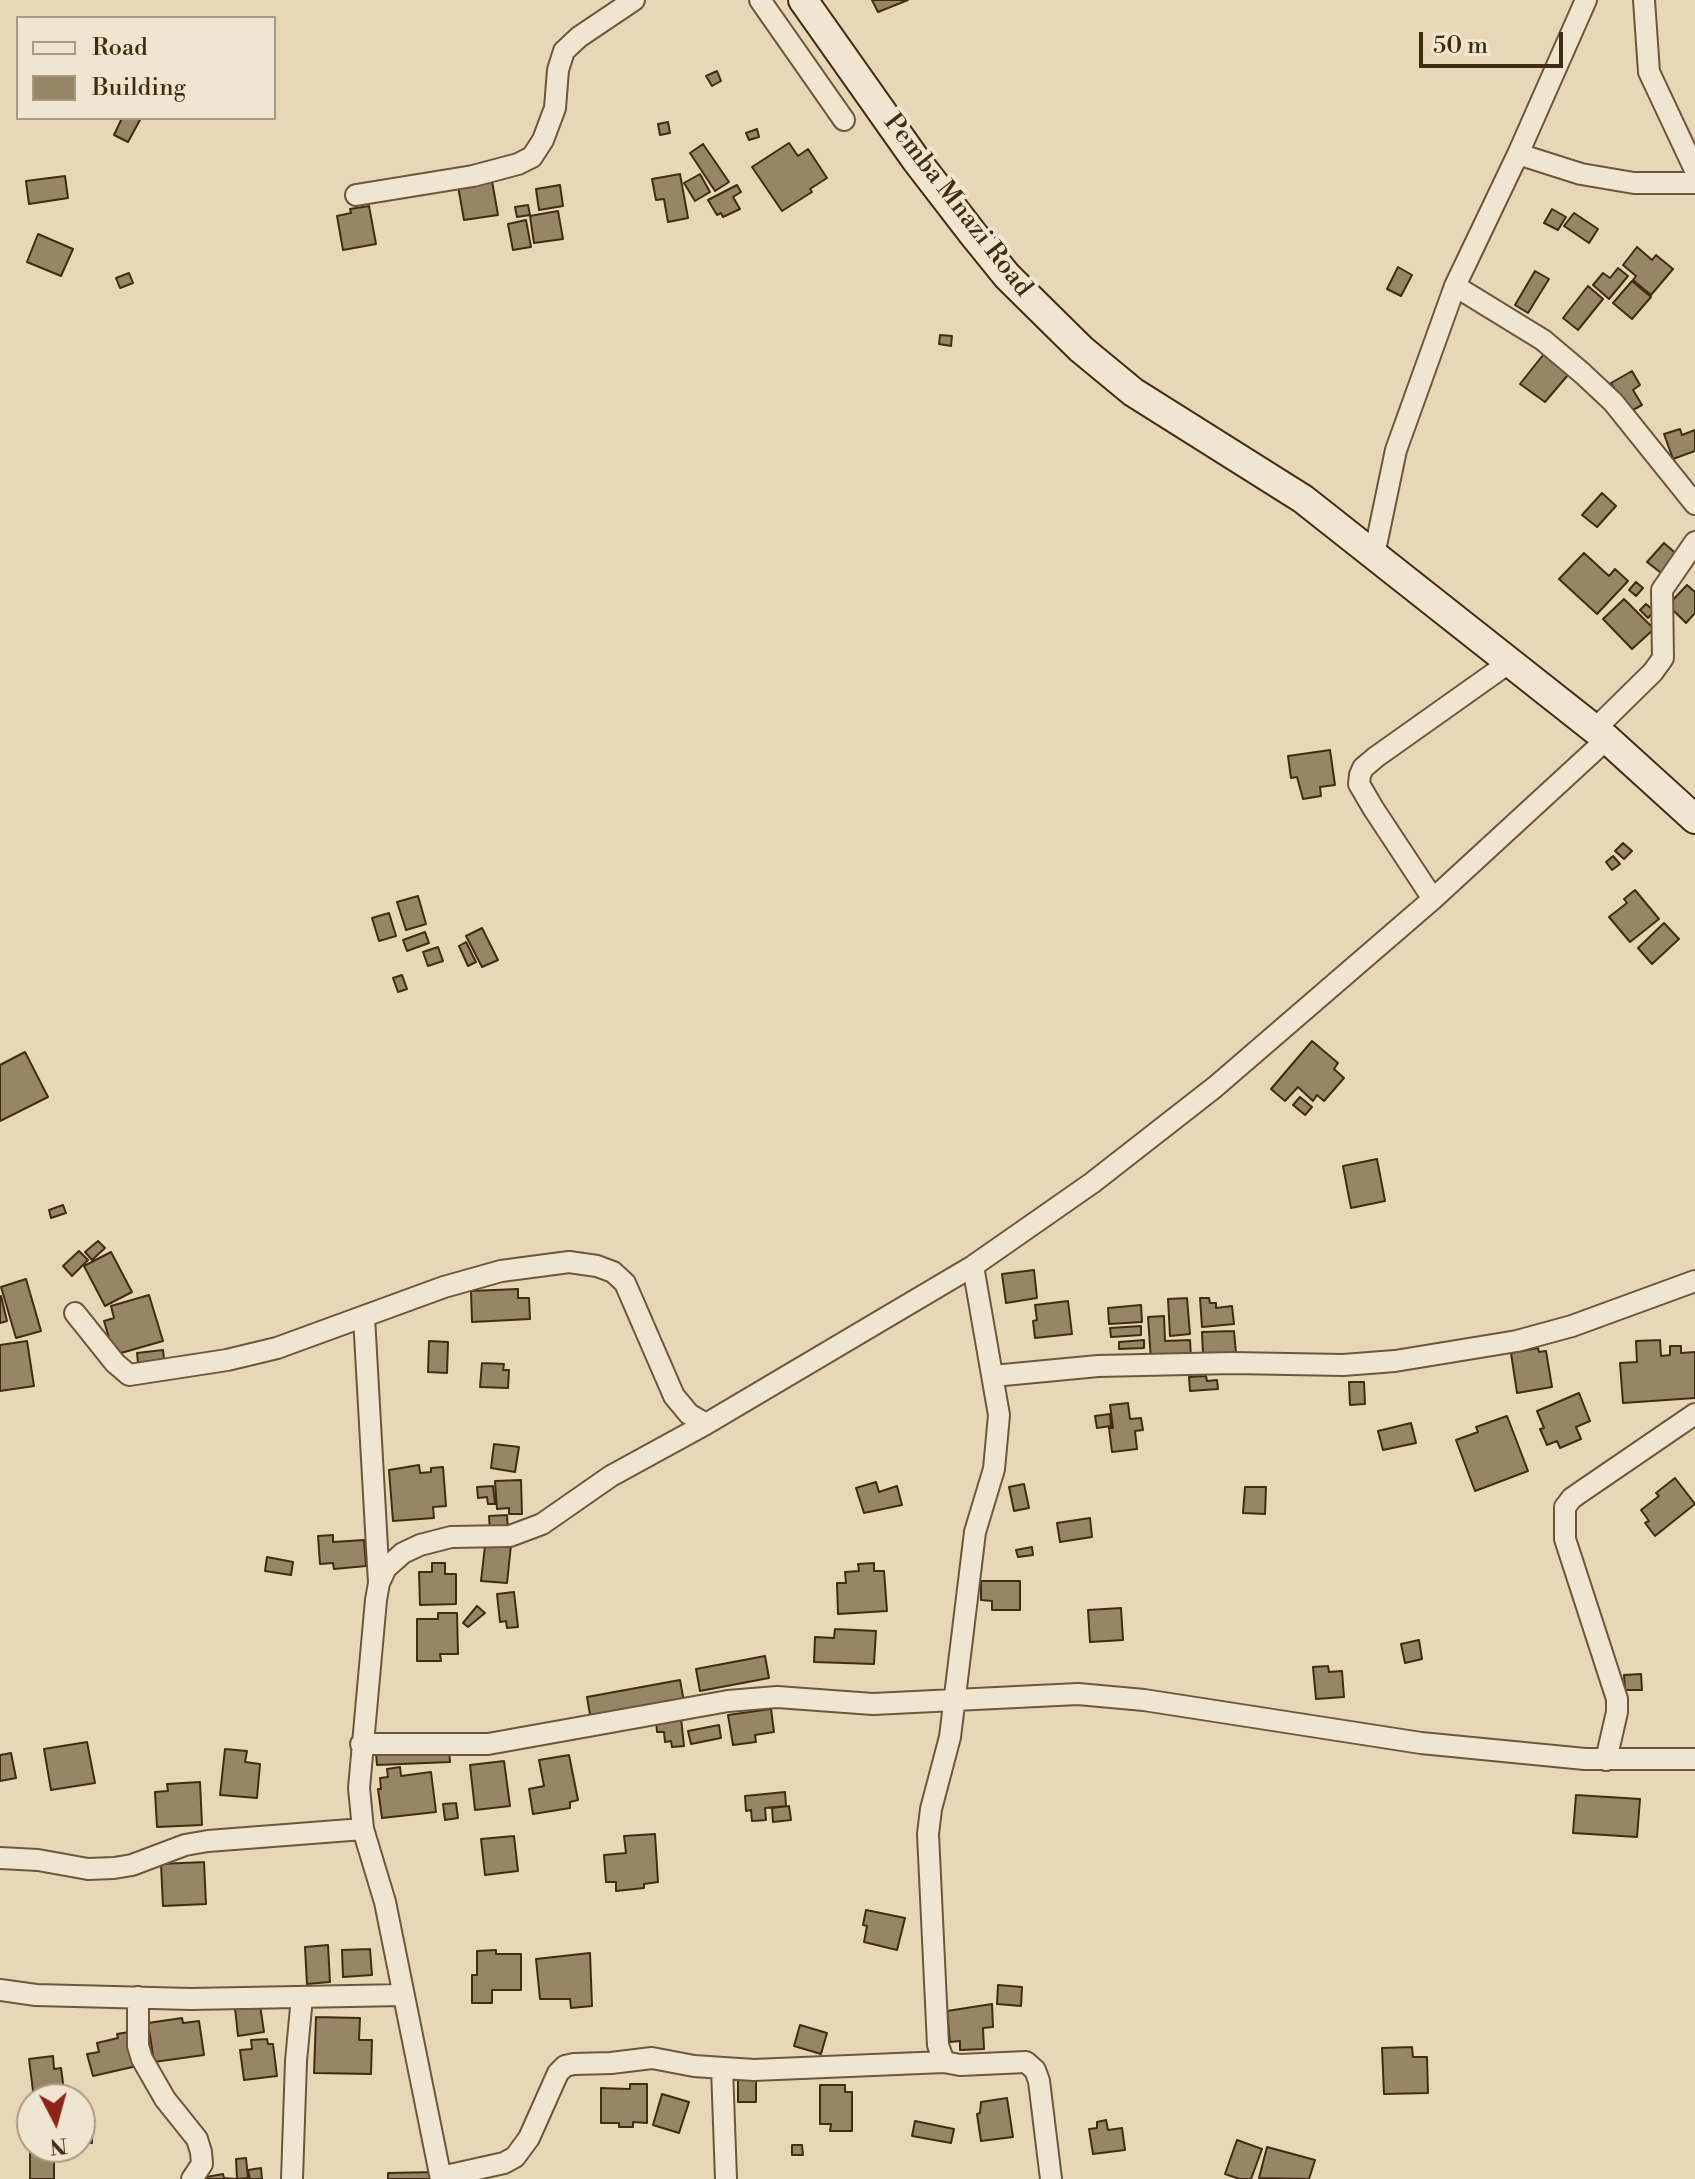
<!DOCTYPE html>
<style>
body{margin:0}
#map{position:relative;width:1695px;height:2179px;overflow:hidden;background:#e8d7b6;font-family:"Libre Bodoni",serif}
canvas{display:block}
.legend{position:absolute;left:16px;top:16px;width:260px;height:104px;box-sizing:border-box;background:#f0e5d0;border:2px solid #aa9b83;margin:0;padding:10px 14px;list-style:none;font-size:24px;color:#422c10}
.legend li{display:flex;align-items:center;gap:16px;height:40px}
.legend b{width:40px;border:2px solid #aa9b83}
.north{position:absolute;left:16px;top:2083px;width:80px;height:80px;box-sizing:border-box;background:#f0e5d0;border:2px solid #aa9b83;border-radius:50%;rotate:174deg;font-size:22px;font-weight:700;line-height:32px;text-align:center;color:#422c10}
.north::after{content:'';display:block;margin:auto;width:28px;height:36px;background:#8f2418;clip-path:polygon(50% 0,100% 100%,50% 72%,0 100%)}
.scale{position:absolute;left:1419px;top:32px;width:144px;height:36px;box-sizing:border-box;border:4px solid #422c10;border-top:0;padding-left:10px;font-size:24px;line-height:28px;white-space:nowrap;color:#422c10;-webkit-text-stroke:6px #f0e5d0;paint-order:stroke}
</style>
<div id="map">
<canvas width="1695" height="2179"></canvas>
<ul class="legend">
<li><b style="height:10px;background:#f0e5d0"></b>Road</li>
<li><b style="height:22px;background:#988566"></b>Building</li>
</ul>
<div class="north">N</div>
<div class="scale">50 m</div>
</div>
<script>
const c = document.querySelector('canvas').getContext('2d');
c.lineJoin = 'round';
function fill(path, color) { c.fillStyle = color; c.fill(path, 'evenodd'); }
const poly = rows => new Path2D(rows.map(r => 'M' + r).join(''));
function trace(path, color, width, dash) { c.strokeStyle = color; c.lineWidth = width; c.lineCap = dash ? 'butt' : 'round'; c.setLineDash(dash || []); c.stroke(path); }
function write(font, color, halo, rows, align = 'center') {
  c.font = font + ' "Libre Bodoni",serif'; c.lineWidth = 8; c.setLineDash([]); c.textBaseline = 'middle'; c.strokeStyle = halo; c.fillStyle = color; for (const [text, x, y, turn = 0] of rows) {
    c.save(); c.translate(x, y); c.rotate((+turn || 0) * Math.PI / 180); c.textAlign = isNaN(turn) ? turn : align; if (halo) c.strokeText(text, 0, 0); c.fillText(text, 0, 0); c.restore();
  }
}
const building = poly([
 [872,0,908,0,878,12,872,0],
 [717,71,721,81,712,86,706,76,717,71],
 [122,118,141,118,128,142,114,135,122,118],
 [668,122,670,133,660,135,658,124,668,122],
 [757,129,759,137,749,140,746,133,757,129],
 [789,143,798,156,808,149,827,178,810,189,812,192,782,211,752,167,789,143],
 [703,144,729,182,715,191,690,153,703,144],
 [680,174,688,218,668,222,664,199,656,200,652,179,680,174],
 [700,174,710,192,695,201,684,183,700,174],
 [65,176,68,198,29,204,26,181,65,176],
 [492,181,498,215,464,220,458,186,492,181],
 [560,185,563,206,539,210,536,189,560,185],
 [737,185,741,192,733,197,740,209,723,217,721,213,717,215,708,200,737,185],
 [528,205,530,215,517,217,515,207,528,205],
 [369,206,376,244,343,250,337,216,351,213,350,209,369,206],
 [1552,209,1566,217,1558,230,1544,223,1552,209],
 [558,211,563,239,534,243,530,216,558,211],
 [1574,213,1598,229,1589,243,1564,226,1574,213],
 [526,220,531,247,513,250,508,224,526,220],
 [38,234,73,249,61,276,27,262,38,234],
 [1637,247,1652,260,1656,255,1673,269,1651,295,1633,280,1636,276,1623,265,1637,247],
 [1398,267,1412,275,1401,296,1387,289,1398,267],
 [1618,268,1628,276,1609,299,1593,285,1603,273,1610,278,1618,268],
 [1535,271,1549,279,1528,313,1515,305,1535,271],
 [129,273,133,283,120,288,116,278,129,273],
 [1632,281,1651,297,1632,319,1613,303,1632,281],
 [1588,286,1603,299,1578,330,1563,318,1588,286],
 [940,335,952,336,951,346,939,344,940,335],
 [1547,350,1573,369,1545,402,1520,384,1547,350],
 [1632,371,1640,385,1633,390,1642,405,1629,412,1611,383,1632,371],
 [1680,429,1682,435,1695,430,1695,451,1673,459,1664,434,1680,429],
 [1602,493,1616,506,1597,527,1582,515,1602,493],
 [1664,543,1681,558,1665,576,1647,562,1664,543],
 [1584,553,1609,576,1615,569,1628,581,1597,614,1559,579,1584,553],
 [1636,582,1643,588,1636,596,1629,590,1636,582],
 [1687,585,1695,592,1695,613,1686,623,1668,605,1687,585],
 [1624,599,1654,629,1632,649,1603,619,1624,599],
 [1646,604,1654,611,1648,618,1640,610,1646,604],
 [1330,750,1335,785,1320,787,1321,796,1303,799,1297,777,1291,778,1288,756,1330,750],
 [1623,843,1632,851,1624,859,1615,851,1623,843],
 [1613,856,1620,864,1612,870,1606,862,1613,856],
 [1635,890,1659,919,1630,942,1609,917,1627,903,1624,899,1635,890],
 [418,896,426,924,406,930,397,902,418,896],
 [389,913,396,936,379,941,372,918,389,913],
 [1664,923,1679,939,1652,964,1638,948,1664,923],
 [482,928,498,960,482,967,466,936,482,928],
 [425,932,429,943,407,951,403,940,425,932],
 [466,942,476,962,468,966,459,946,466,942],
 [438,947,443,961,428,966,423,952,438,947],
 [402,975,407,989,398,992,393,978,402,975],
 [1312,1041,1338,1063,1334,1069,1344,1078,1324,1101,1317,1095,1313,1101,1298,1087,1285,1101,1271,1089,1312,1041],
 [25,1052,48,1097,0,1121,0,1065,25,1052],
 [1300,1097,1312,1107,1305,1115,1293,1105,1300,1097],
 [1377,1159,1385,1201,1351,1208,1343,1166,1377,1159],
 [63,1205,66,1213,51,1218,49,1210,63,1205],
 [98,1241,105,1248,92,1260,85,1252,98,1241],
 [79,1251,88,1260,72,1276,63,1266,79,1251],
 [111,1252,132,1292,105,1306,84,1266,111,1252],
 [1034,1270,1037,1298,1006,1303,1002,1274,1034,1270],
 [26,1279,41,1331,16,1338,1,1287,26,1279],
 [518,1289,518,1298,529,1298,530,1319,472,1322,471,1291,518,1289],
 [149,1295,163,1341,114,1355,104,1321,114,1318,111,1306,149,1295],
 [1,1296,7,1321,0,1323,0,1297,1,1296],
 [1187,1298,1190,1334,1170,1336,1168,1299,1187,1298],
 [1200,1298,1209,1298,1210,1303,1216,1303,1216,1308,1232,1306,1234,1324,1202,1327,1200,1298],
 [1068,1301,1072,1334,1035,1338,1033,1321,1037,1320,1035,1305,1068,1301],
 [1141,1305,1142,1322,1109,1324,1108,1308,1141,1305],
 [1164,1316,1165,1341,1190,1340,1191,1357,1151,1360,1148,1317,1164,1316],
 [1141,1326,1141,1335,1111,1337,1110,1328,1141,1326],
 [1234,1331,1236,1353,1203,1354,1202,1332,1234,1331],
 [1144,1340,1144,1348,1119,1349,1119,1342,1144,1340],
 [1660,1340,1661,1356,1670,1355,1670,1346,1681,1346,1681,1353,1695,1352,1695,1398,1623,1403,1620,1363,1637,1362,1636,1341,1660,1340],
 [27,1341,34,1386,0,1391,0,1345,27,1341],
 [429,1341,448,1342,447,1373,428,1372,429,1341],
 [1538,1348,1539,1352,1546,1351,1552,1387,1517,1393,1511,1353,1538,1348],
 [163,1350,164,1359,138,1363,137,1353,163,1350],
 [482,1363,504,1364,503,1370,509,1370,508,1388,480,1387,482,1363],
 [1206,1376,1207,1381,1217,1380,1218,1389,1190,1391,1189,1377,1206,1376],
 [1349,1382,1364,1382,1365,1404,1350,1405,1349,1382],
 [1579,1393,1590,1421,1576,1427,1581,1439,1560,1448,1557,1441,1547,1445,1540,1429,1544,1428,1537,1411,1579,1393],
 [1128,1403,1130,1419,1141,1418,1143,1430,1135,1431,1137,1449,1112,1452,1109,1428,1113,1428,1110,1405,1128,1403],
 [1110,1414,1111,1426,1097,1428,1095,1416,1110,1414],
 [1507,1416,1528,1471,1475,1491,1456,1440,1478,1432,1476,1427,1507,1416],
 [1411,1423,1416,1443,1383,1450,1378,1431,1411,1423],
 [494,1444,519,1447,515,1472,491,1468,494,1444],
 [419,1465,420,1473,431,1472,431,1468,443,1467,446,1506,433,1507,434,1518,393,1521,389,1470,419,1465],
 [1675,1478,1695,1504,1655,1536,1645,1523,1649,1521,1641,1510,1659,1496,1656,1493,1675,1478],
 [521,1480,522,1514,509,1514,509,1508,497,1509,495,1481,521,1480],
 [876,1482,879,1492,897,1486,902,1505,864,1513,856,1488,876,1482],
 [1024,1484,1029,1508,1014,1511,1009,1487,1024,1484],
 [493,1486,495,1504,488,1504,487,1497,478,1498,477,1487,493,1486],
 [1245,1487,1266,1487,1265,1514,1243,1513,1245,1487],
 [507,1515,508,1531,490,1532,489,1516,507,1515],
 [1090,1518,1092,1537,1060,1542,1057,1523,1090,1518],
 [333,1535,333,1542,364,1540,366,1566,334,1569,333,1563,320,1564,318,1536,333,1535],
 [496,1544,511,1545,507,1583,481,1581,485,1546,496,1547,496,1544],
 [1032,1547,1033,1555,1018,1557,1016,1550,1032,1547],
 [267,1557,293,1562,291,1575,265,1571,267,1557],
 [432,1563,445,1563,445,1574,456,1574,456,1604,420,1605,419,1572,432,1572,432,1563],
 [874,1563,874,1571,884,1571,887,1611,838,1614,837,1583,846,1583,845,1572,859,1571,858,1564,874,1563],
 [981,1581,1020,1581,1020,1610,992,1610,992,1601,981,1600,981,1581],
 [514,1592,518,1627,507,1628,506,1621,500,1622,497,1594,514,1592],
 [477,1606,485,1613,468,1627,463,1623,477,1606],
 [1121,1608,1123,1640,1090,1642,1088,1610,1121,1608],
 [438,1613,457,1613,458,1654,440,1654,441,1661,417,1661,417,1619,438,1619,438,1613],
 [835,1629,876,1631,874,1664,814,1662,815,1637,834,1638,835,1629],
 [1419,1640,1422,1659,1405,1663,1401,1644,1419,1640],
 [765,1656,769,1678,700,1691,696,1669,765,1656],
 [1328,1666,1329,1672,1342,1671,1344,1697,1316,1699,1313,1667,1328,1666],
 [1641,1674,1642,1690,1625,1690,1624,1675,1641,1674],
 [680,1680,684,1702,591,1720,587,1697,680,1680],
 [771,1709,774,1732,755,1735,756,1742,733,1745,728,1715,771,1709],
 [681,1718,684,1746,672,1747,671,1741,665,1742,664,1732,657,1732,656,1721,681,1718],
 [719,1725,721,1738,691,1744,688,1731,719,1725],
 [87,1742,95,1783,51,1790,44,1749,87,1742],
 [225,1749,247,1751,245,1762,260,1764,257,1798,220,1795,225,1749],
 [449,1749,450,1762,377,1765,376,1753,449,1749],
 [11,1753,16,1778,0,1781,0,1755,11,1753],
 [569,1755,578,1800,570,1802,570,1808,533,1814,529,1789,544,1786,539,1760,569,1755],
 [504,1761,510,1806,475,1810,470,1765,504,1761],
 [400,1767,401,1776,431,1772,436,1812,382,1818,378,1789,381,1789,380,1778,388,1777,387,1769,400,1767],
 [200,1782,202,1825,157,1827,155,1792,168,1791,167,1784,200,1782],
 [785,1792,786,1806,765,1808,766,1820,752,1821,751,1810,746,1811,745,1796,785,1792],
 [1576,1795,1640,1799,1637,1837,1573,1833,1576,1795],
 [456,1803,458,1818,445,1820,443,1804,456,1803],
 [789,1806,791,1820,773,1822,772,1808,789,1806],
 [655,1834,658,1882,644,1884,644,1888,616,1891,616,1882,606,1882,604,1855,626,1853,624,1836,655,1834],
 [514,1836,518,1871,485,1875,481,1839,514,1836],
 [204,1862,206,1904,163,1906,161,1864,204,1862],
 [866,1910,905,1918,897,1950,864,1942,867,1926,863,1925,866,1910],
 [328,1945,330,1982,307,1984,305,1947,328,1945],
 [370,1949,372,1975,343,1977,342,1950,370,1949],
 [496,1950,496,1954,521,1954,521,1990,492,1990,492,2003,472,2003,472,1975,477,1975,477,1951,496,1950],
 [590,1953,592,2006,571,2008,570,1999,540,1999,536,1959,590,1953],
 [998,1985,1022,1987,1021,2006,997,2004,998,1985],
 [992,2004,993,2027,983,2028,984,2049,960,2050,960,2041,950,2042,947,2011,992,2004],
 [260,2005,264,2032,238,2036,235,2008,260,2005],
 [316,2017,360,2018,359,2040,372,2040,371,2074,314,2073,316,2017],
 [182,2018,183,2023,199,2021,204,2055,154,2062,148,2023,182,2018],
 [800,2025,827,2033,821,2054,794,2046,800,2025],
 [129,2032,137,2066,93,2076,87,2054,99,2052,97,2043,118,2038,117,2034,129,2032],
 [267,2039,268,2044,273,2044,277,2076,244,2080,240,2050,252,2049,251,2040,267,2039],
 [1412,2047,1413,2057,1427,2057,1428,2093,1384,2094,1382,2048,1412,2047],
 [53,2056,54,2069,61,2068,64,2091,54,2092,55,2099,34,2099,29,2059,53,2056],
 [738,2077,756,2077,756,2102,738,2102,738,2077],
 [630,2084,647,2084,647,2123,633,2122,633,2127,619,2127,619,2123,601,2123,601,2088,630,2089,630,2084],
 [820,2085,845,2085,845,2092,852,2092,852,2131,830,2131,831,2124,820,2124,820,2085],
 [662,2094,689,2102,679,2133,653,2125,662,2094],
 [1007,2098,1013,2137,981,2141,977,2114,980,2113,981,2102,1007,2098],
 [80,2118,92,2118,92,2143,80,2142,80,2118],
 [1106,2120,1108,2130,1122,2128,1125,2150,1093,2154,1089,2129,1097,2128,1097,2122,1106,2120],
 [915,2121,954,2129,951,2143,912,2136,915,2121],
 [1237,2140,1262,2149,1251,2179,1240,2179,1225,2174,1237,2140],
 [30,2145,54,2147,54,2179,30,2179,30,2145],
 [792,2145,802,2145,803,2155,792,2155,792,2145],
 [1267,2147,1315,2160,1309,2179,1259,2178,1267,2147],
 [246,2158,248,2178,237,2179,236,2159,246,2158],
 [261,2168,262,2179,250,2179,248,2170,261,2168],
 [437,2172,437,2179,388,2179,388,2173,437,2172],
 [223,2174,224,2178,236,2179,195,2179,223,2174]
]);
fill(building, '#988566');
trace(building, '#422c10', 2);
const street = poly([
 [760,0,844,120],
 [1644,0,1649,72,1695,170],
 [1518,154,1581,174,1634,183,1695,183],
 [356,195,473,176,518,164,532,157,543,140,555,108,558,70,564,51,579,37,634,0],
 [1455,286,1543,340,1582,373,1613,402,1695,504],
 [1374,555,1396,450,1455,286,1518,154,1586,0],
 [1595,729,1653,672,1663,658,1662,590,1695,542],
 [1433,899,1373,808,1359,784,1360,775,1363,768,1376,757,1510,662],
 [973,1266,999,1415,994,1469,975,1532,950,1737,931,1809,928,1834,938,2045,944,2062,960,2065,1026,2062,1035,2070,1039,2081,1051,2179],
 [75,1313,115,1363,129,1375,227,1360,277,1348,444,1287,501,1271,569,1262,597,1266,613,1272,625,1283,674,1396,689,1414,706,1424],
 [364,1317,379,1583],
 [993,1376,1098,1366,1233,1363,1343,1365,1395,1361,1517,1341,1572,1326,1695,1281],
 [361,1744,488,1744,728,1701,777,1697,873,1704,1078,1694,1144,1700,1421,1743,1585,1759,1695,1759],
 [1606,1760,1617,1712,1617,1699,1565,1539,1565,1507,1572,1498,1695,1414],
 [0,1858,38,1860,88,1869,114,1868,132,1865,185,1845,208,1841,363,1829],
 [0,1990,36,1995,191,1999,403,1995],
 [138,1997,138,2046,142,2059,165,2099,197,2139,201,2152,202,2164,192,2179],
 [722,2068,726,2179],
 [441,2177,504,2163,515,2157,529,2138,558,2073,565,2066,574,2064,611,2063,652,2058,694,2066,754,2070,944,2062],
 [292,2179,296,2061,302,1997],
 [441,2179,385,1902,363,1829,359,1788,376,1600,379,1583,386,1568,403,1553,420,1545,451,1537,510,1536,542,1524,611,1476,706,1424,973,1266,1092,1183,1215,1087,1433,899,1607,739]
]);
const secondary = poly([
 [803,0,916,160,973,234,1007,276,1081,349,1133,392,1303,499,1607,739,1695,819]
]);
trace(street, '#6c573a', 24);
trace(secondary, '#422c10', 32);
trace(street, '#f0e5d0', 20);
trace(secondary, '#f0e5d0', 28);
write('26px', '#422c10', '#f0e5d0', [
 ["Pemba Mnazi Road",957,206,52]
]);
</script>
